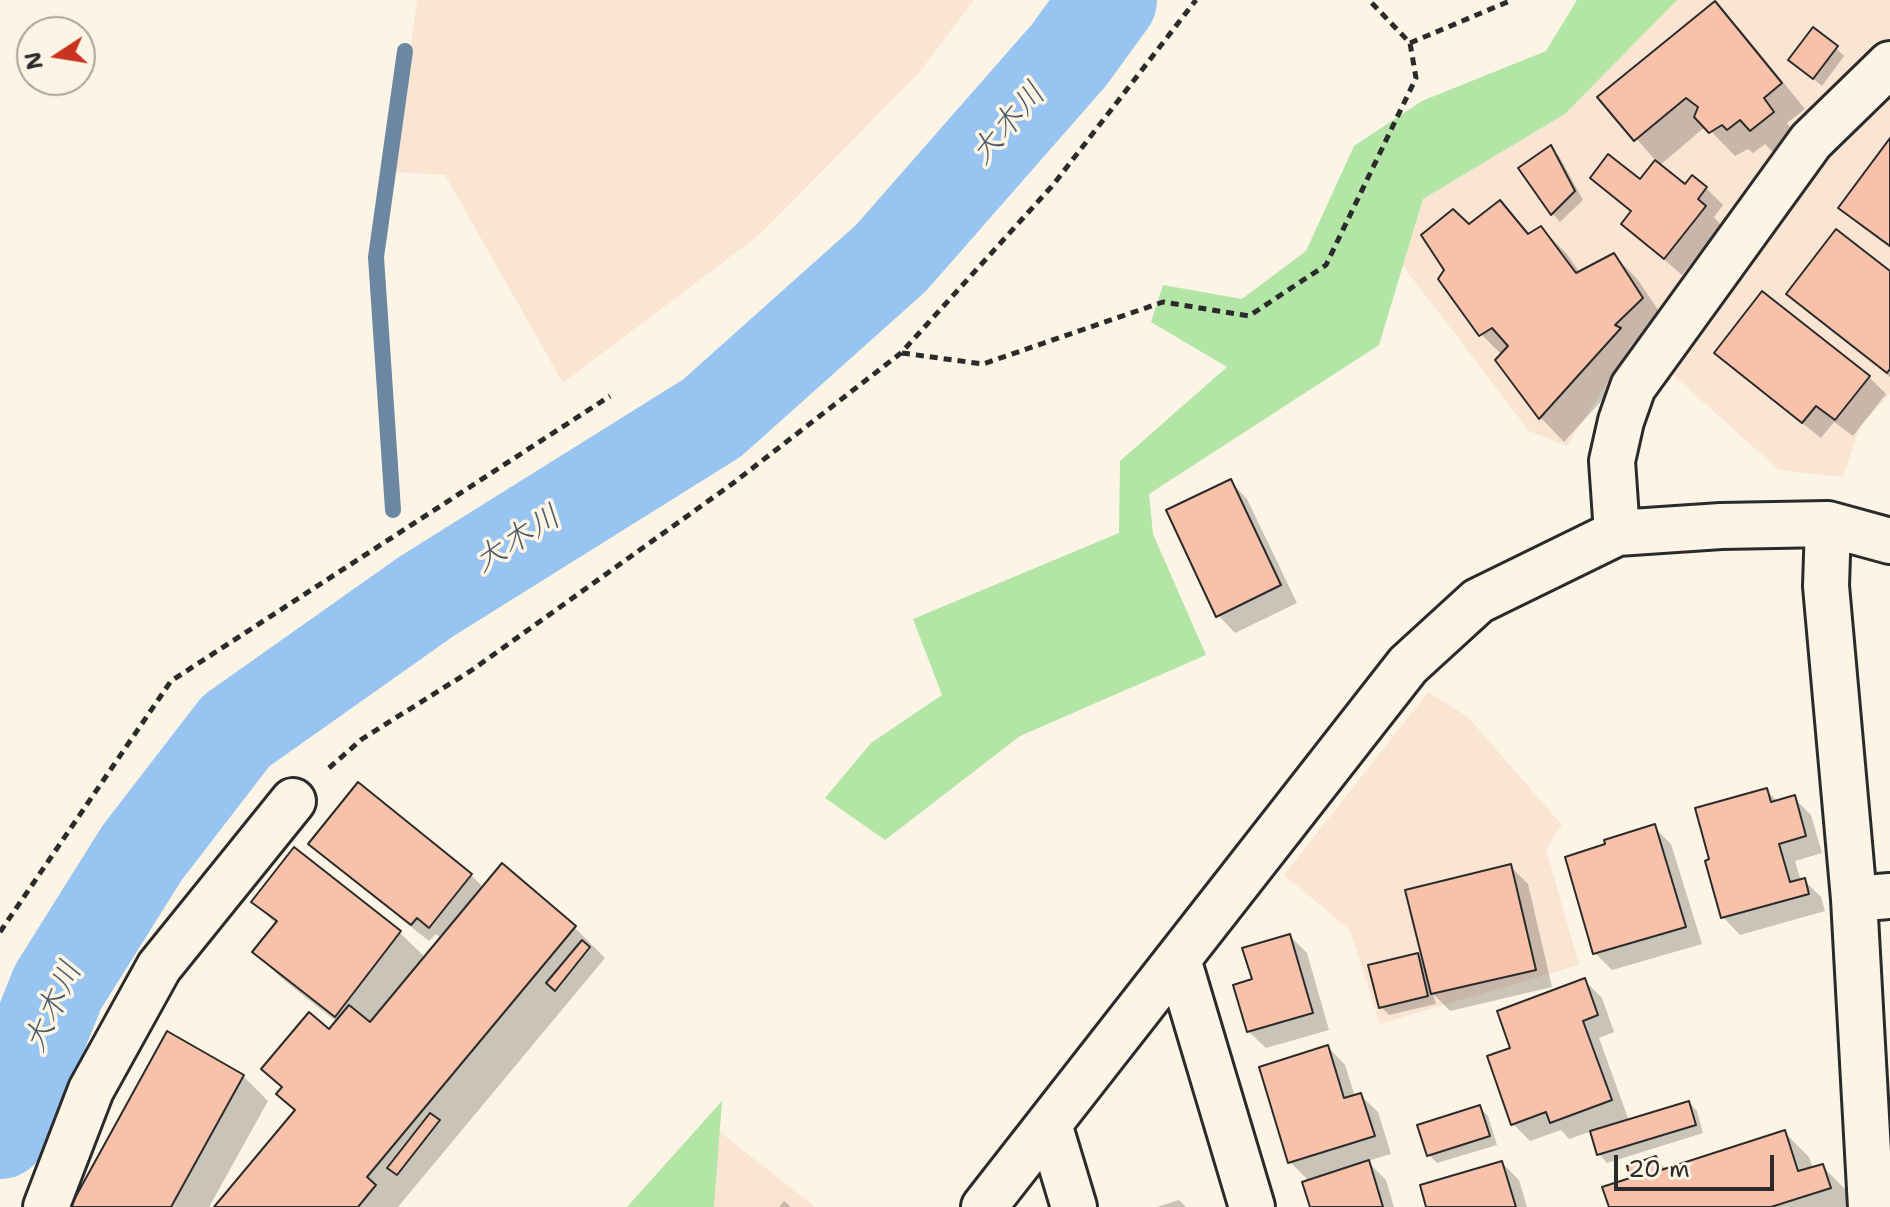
<!DOCTYPE html>
<meta charset="utf-8">
<style>
body{margin:0}
#map{position:relative;width:1890px;height:1207px;overflow:hidden;background:#fcf5e5;font-family:"Shantell Sans",sans-serif}
canvas{display:block}
.north{position:absolute;left:16px;top:16px;width:80px;height:80px;box-sizing:border-box;background:#fcf5e5;border:2px solid #a8a49b;border-radius:50%;rotate:258deg;font-size:22px;font-weight:700;line-height:32px;text-align:center;color:#2b2b2b}
.north::after{content:'';display:block;margin:auto;width:28px;height:36px;background:#c8321e;clip-path:polygon(50% 0,100% 100%,50% 72%,0 100%)}
.scale{position:absolute;left:1614px;top:1155px;width:160px;height:36px;box-sizing:border-box;border:4px solid #2b2b2b;border-top:0;padding-left:10px;font-size:24px;line-height:28px;white-space:nowrap;color:#2b2b2b;-webkit-text-stroke:6px #fcf5e5;paint-order:stroke}
</style>
<div id="map">
<canvas width="1890" height="1207"></canvas>
<div class="north">N</div>
<div class="scale">20 m</div>
</div>
<script>
const c = document.querySelector('canvas').getContext('2d');
c.lineJoin = 'round';
function fill(path, color) { c.fillStyle = color; c.fill(path, 'evenodd'); }
const poly = rows => new Path2D(rows.map(r => 'M' + r).join(''));
function trace(path, color, width, dash) { c.strokeStyle = color; c.lineWidth = width; c.lineCap = dash ? 'butt' : 'round'; c.setLineDash(dash || []); c.stroke(path); }
function write(font, color, halo, rows, align = 'center') {
  c.font = font + ' "Shantell Sans","Klee One",sans-serif'; c.lineWidth = 7; c.setLineDash([]); c.textBaseline = 'middle'; c.strokeStyle = halo; c.fillStyle = color; for (const [text, x, y, turn = 0] of rows) {
    c.save(); c.translate(x, y); c.rotate((+turn || 0) * Math.PI / 180); c.textAlign = isNaN(turn) ? turn : align; if (halo) c.strokeText(text, 0, 0); c.fillText(text, 0, 0); c.restore();
  }
}
fill(poly([
 [417,0,974,0,919,73,759,235,563,383,445,175,394,172],
 [1677,0,1890,0,1890,394,1860,426,1843,477,1779,470,1634,340,1567,446,1529,431,1403,266,1423,199,1565,114],
 [1428,692,1468,717,1562,825,1546,849,1579,965,1380,1024,1350,930,1284,875],
 [719,1131,815,1207,714,1207]
]), '#fae5d3');
fill(poly([
 [1577,0,1677,0,1565,114,1423,199,1379,345,1149,494,1153,534,1206,655,1020,736,885,840,825,798,871,743,942,695,913,619,1119,533,1120,461,1227,367,1151,322,1163,285,1242,299,1306,251,1354,146,1422,101,1546,51],
 [722,1101,714,1207,627,1207]
]), '#b2e5a6');
fill(poly([
 [1714,4,1739,28,1805,109,1787,123,1798,138,1776,155,1765,144,1753,153,1748,149,1735,156,1706,126,1659,166,1685,187,1706,188,1723,205,1714,217,1721,225,1682,275,1623,224,1632,213,1593,178,1640,182,1656,161,1600,97],
 [1836,48,1844,56,1822,86,1790,60],
 [1890,141,1890,248,1858,224,1841,207],
 [1551,148,1559,156,1583,200,1560,222,1552,213],
 [1500,202,1531,235,1541,228,1566,253,1580,273,1614,255,1638,280,1667,323,1644,354,1564,442,1540,417,1502,355,1481,334,1469,227],
 [1890,274,1890,377,1806,311,1789,294],
 [1717,352,1869,377,1886,394,1853,436,1834,422,1821,438,1734,370],
 [1230,481,1247,499,1297,603,1235,633,1218,615],
 [1766,790,1778,802,1794,798,1811,815,1822,853,1795,861,1801,881,1804,880,1821,897,1825,911,1740,935,1723,917],
 [1654,827,1671,844,1702,944,1612,970,1595,953],
 [311,844,471,875,484,888,575,928,605,958,398,1207,217,1207,296,1111,283,1088,264,1069,329,1032,337,1022,280,977,255,952,277,925,253,901,294,850,400,933,426,958,442,939,436,934,429,941,328,861],
 [1510,866,1528,884,1552,987,1450,1011,1433,994,1436,1004,1389,1015,1381,1007,1418,955,1425,962],
 [1290,936,1307,953,1329,1030,1266,1048,1248,1031,1254,981],
 [1585,981,1602,998,1614,1032,1599,1038,1629,1121,1689,1103,1697,1111,1703,1133,1607,1163,1599,1154,1592,1131,1569,1139,1561,1130,1530,1141,1513,1124,1513,1049],
 [1328,1047,1345,1065,1355,1097,1360,1095,1378,1112,1391,1154,1367,1161,1386,1180,1394,1207,1312,1207,1309,1181,1290,1162],
 [243,1076,268,1101,209,1207,72,1207],
 [1479,1107,1488,1116,1497,1145,1437,1163,1429,1155],
 [1784,1132,1809,1157,1813,1169,1822,1166,1847,1191,1852,1207,1611,1207,1633,1179,1656,1159,1667,1170],
 [1502,1163,1519,1180,1527,1207,1428,1207],
 [1179,1200,1186,1207,1157,1207],
 [784,1201,791,1207,779,1207]
]), '#0003');
trace(poly([
 [393,510,376,257,405,51]
]), '#6c87a2', 16);
trace(poly([
 [0,1131,58,987,142,853,236,731,427,596,712,418,891,258,1069,55,1109,0]
]), '#98c4f2', 96);
const building = poly([
 [1715,1,1782,83,1764,98,1774,112,1750,131,1740,120,1727,130,1722,125,1709,133,1694,117,1698,107,1686,98,1634,141,1597,97,1715,1],
 [1813,27,1838,46,1813,79,1788,60,1813,27],
 [1890,138,1890,246,1838,208,1890,138],
 [1551,145,1575,191,1551,215,1518,168,1551,145],
 [1608,154,1640,179,1655,160,1685,184,1692,175,1707,187,1698,199,1706,206,1664,259,1621,224,1631,211,1590,178,1608,154],
 [1500,200,1528,234,1541,226,1576,273,1614,253,1643,298,1615,325,1621,328,1539,419,1495,360,1508,346,1492,328,1479,336,1438,279,1444,270,1421,235,1453,209,1469,224,1500,200],
 [1836,229,1890,271,1890,369,1887,373,1786,294,1836,229],
 [1762,291,1870,376,1835,420,1816,406,1802,423,1714,353,1762,291],
 [1231,479,1281,585,1216,617,1166,510,1231,479],
 [358,782,472,874,429,928,417,918,411,925,308,844,358,782],
 [1767,788,1771,802,1795,795,1806,836,1779,844,1790,882,1805,878,1809,894,1721,918,1705,861,1709,859,1695,808,1767,788],
 [1655,824,1686,927,1593,954,1565,857,1605,844,1604,840,1655,824],
 [294,847,401,931,335,1017,252,952,277,921,251,902,294,847],
 [502,863,576,926,367,1177,376,1185,358,1207,214,1207,295,1110,276,1094,282,1087,261,1069,309,1012,329,1029,349,1005,370,1022,502,863],
 [1511,864,1536,970,1431,994,1405,890,1511,864],
 [1290,934,1313,1013,1247,1032,1233,985,1252,979,1242,948,1290,934],
 [582,940,590,947,555,991,546,983,582,940],
 [1418,953,1428,996,1379,1008,1368,965,1418,953],
 [1585,978,1598,1015,1583,1021,1612,1100,1550,1123,1546,1112,1511,1125,1487,1056,1510,1048,1497,1011,1585,978],
 [167,1031,244,1075,171,1207,70,1207,167,1031],
 [1328,1045,1344,1098,1361,1093,1375,1136,1288,1163,1259,1067,1328,1045],
 [1689,1101,1696,1125,1597,1155,1590,1131,1689,1101],
 [1480,1105,1490,1136,1427,1156,1417,1125,1480,1105],
 [430,1113,440,1120,397,1175,387,1168,430,1113],
 [1785,1130,1798,1171,1823,1164,1831,1188,1771,1207,1609,1207,1602,1187,1630,1178,1627,1166,1656,1156,1661,1170,1785,1130],
 [1369,1160,1383,1207,1310,1207,1302,1182,1369,1160],
 [1502,1161,1516,1207,1426,1207,1420,1185,1502,1161]
]);
fill(building, '#f7c1aa');
trace(building, '#2b2b2b', 2);
const minor = poly([
 [1828,524,1826,586,1854,899,1871,1207],
 [1617,533,1612,461,1621,421,1633,387,1811,141,1890,64],
 [1854,899,1890,896],
 [1178,959,1252,1207],
 [1049,1124,1074,1207],
 [46,1207,91,1090,159,967,293,801],
 [984,1207,1408,665,1478,601,1617,533,1721,526,1828,524,1890,541]
]);
trace(minor, '#2b2b2b', 50);
trace(poly([
 [1410,43,1512,0],
 [902,353,983,364,1163,302,1249,316,1326,265,1416,78,1410,43,1369,0],
 [329,768,362,739,472,670,732,484,901,353,1053,185,1196,0],
 [0,932,171,681,610,396]
]), '#2b2b2b', 5, [8, 6]);
trace(minor, '#fcf5e5', 44);
write('italic 32px', '#4c5967', '#fcf5e5', [
 ["大木川",1009,124,-49],
 ["大木川",518,540,-32],
 ["大木川",54,1007,-65]
]);
</script>
